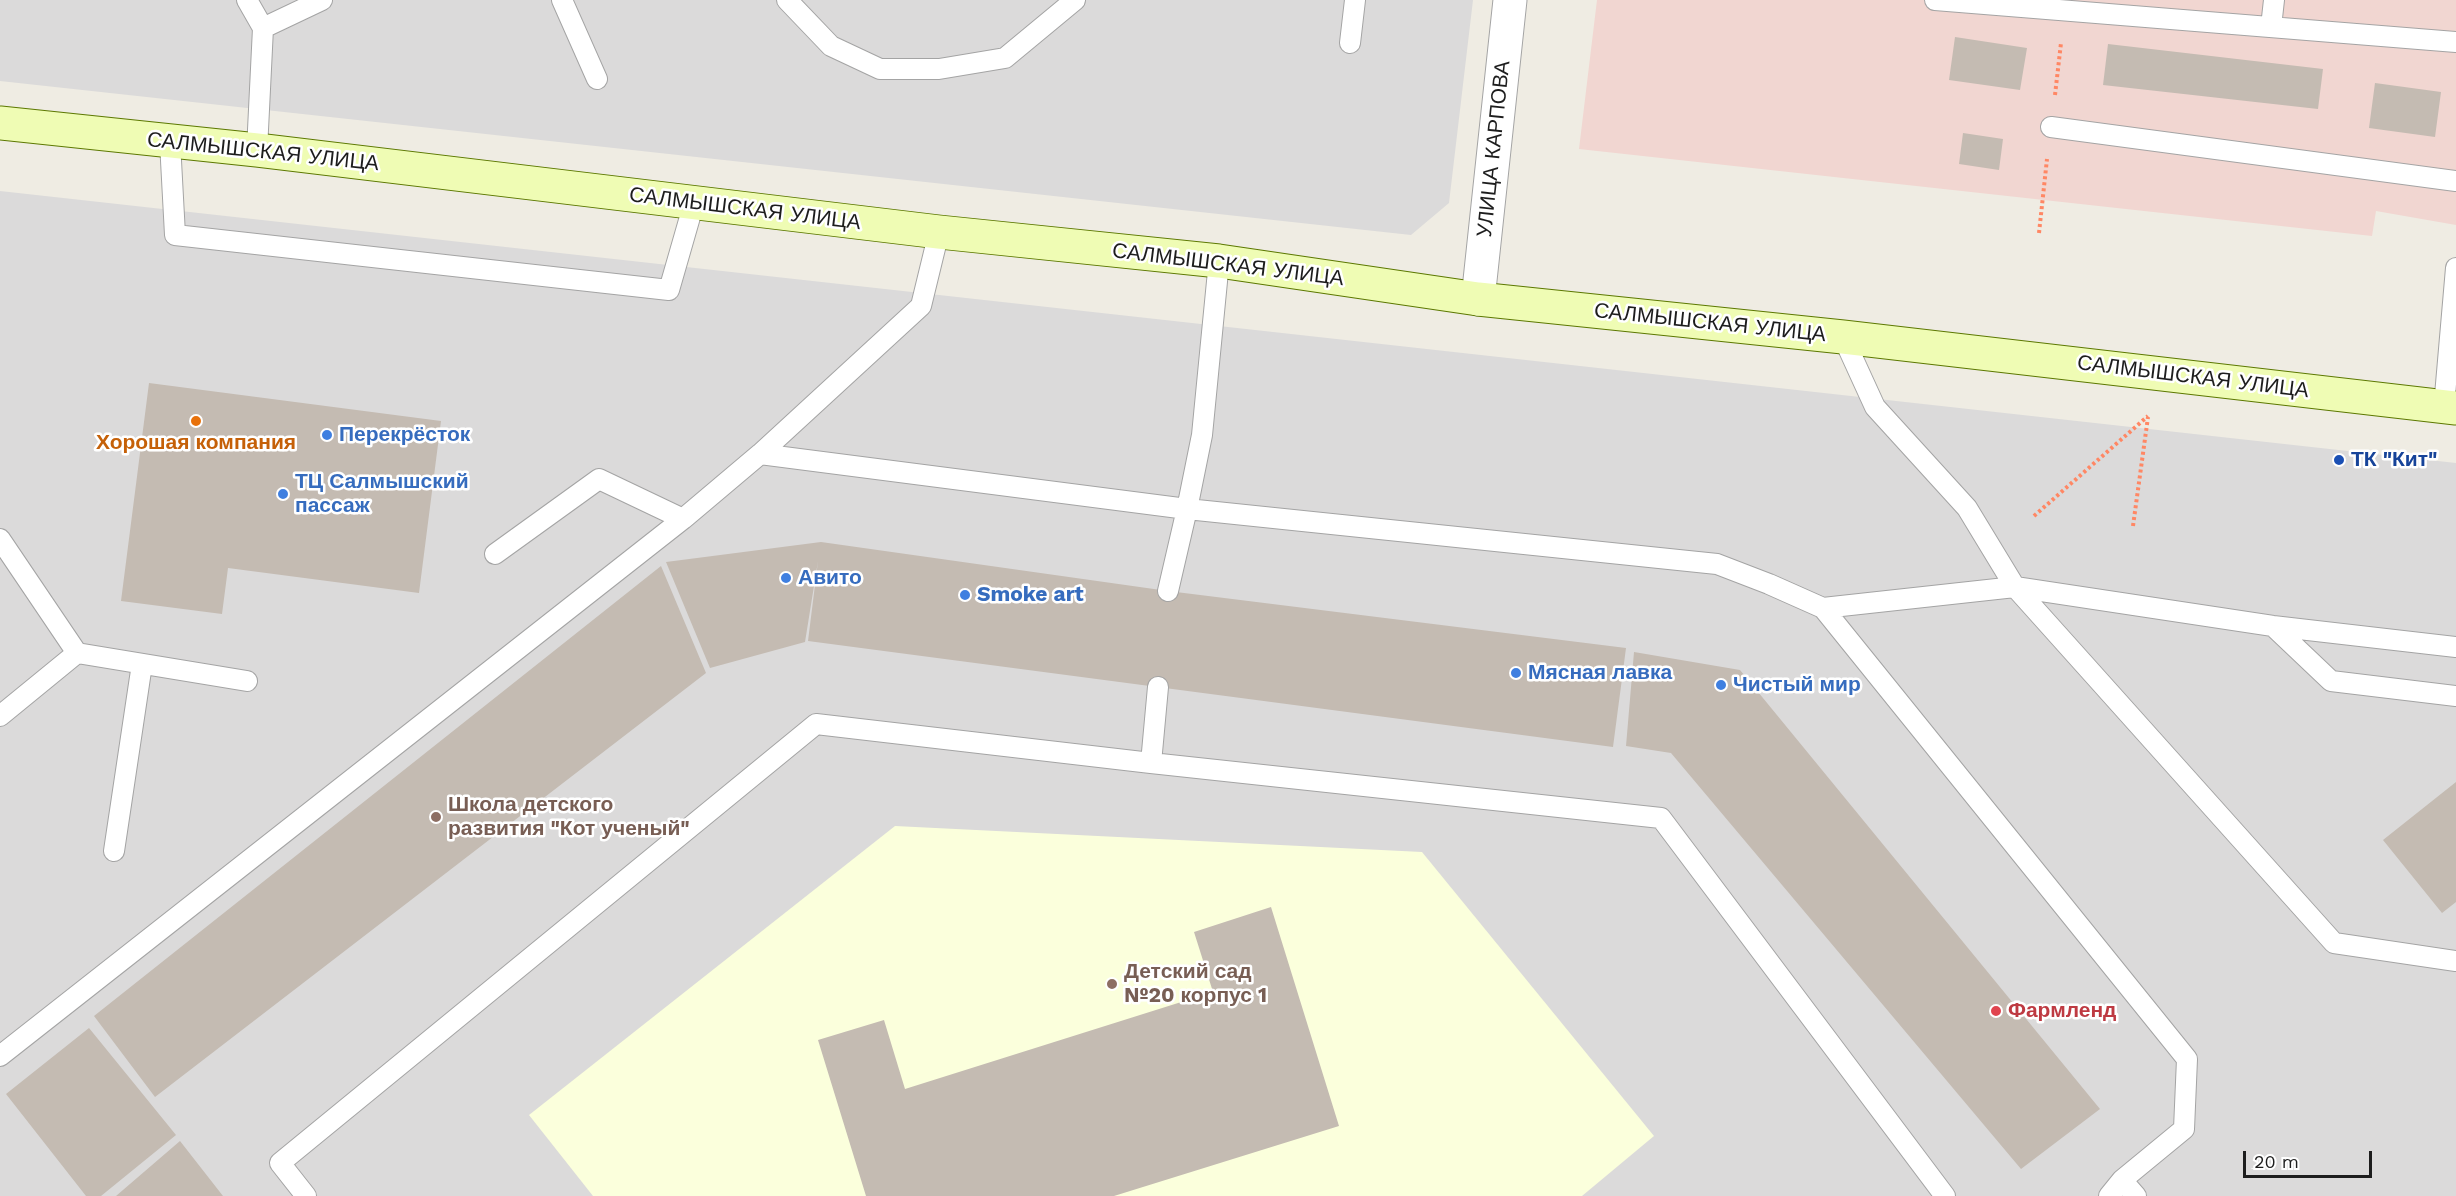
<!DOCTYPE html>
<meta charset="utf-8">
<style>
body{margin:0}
#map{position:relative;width:2456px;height:1196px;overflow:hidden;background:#efece3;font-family:"Work Sans",sans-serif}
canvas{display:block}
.scale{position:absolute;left:2243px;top:1151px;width:129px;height:27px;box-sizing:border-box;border:3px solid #1d1d1d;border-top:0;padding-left:8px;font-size:18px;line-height:21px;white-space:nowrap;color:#1d1d1d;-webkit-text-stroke:4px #fff;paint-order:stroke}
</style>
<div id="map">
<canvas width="2456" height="1196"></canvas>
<div class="scale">20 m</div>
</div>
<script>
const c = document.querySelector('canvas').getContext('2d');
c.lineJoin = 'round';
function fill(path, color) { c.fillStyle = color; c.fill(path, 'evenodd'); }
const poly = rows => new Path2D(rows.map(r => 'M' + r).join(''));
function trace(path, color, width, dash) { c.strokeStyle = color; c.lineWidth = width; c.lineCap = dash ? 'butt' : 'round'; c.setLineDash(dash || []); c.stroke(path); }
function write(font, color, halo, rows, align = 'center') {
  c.font = font + ' "Work Sans",sans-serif'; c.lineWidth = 5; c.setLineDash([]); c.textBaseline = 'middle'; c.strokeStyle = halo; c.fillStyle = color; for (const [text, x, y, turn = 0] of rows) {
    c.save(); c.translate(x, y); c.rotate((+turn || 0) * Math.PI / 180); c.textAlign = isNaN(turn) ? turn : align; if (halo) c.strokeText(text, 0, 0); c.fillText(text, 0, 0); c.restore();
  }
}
fill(poly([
 [0,0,1473,0,1449,203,1411,235,0,81],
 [0,191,2456,463,2456,1196,0,1196]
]), '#dbdada');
fill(poly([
 [1597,0,2456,0,2456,225,2376,211,2372,236,1579,149]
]), '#f1d6d1');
fill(poly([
 [895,826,1422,852,1654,1136,1582,1196,593,1196,529,1115]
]), '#fbffdc');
fill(poly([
 [1955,37,2027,48,2020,90,1949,80],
 [2108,44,2323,69,2318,109,2103,85],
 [2375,83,2441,92,2435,137,2369,128],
 [1963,133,2003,139,1999,170,1959,164],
 [149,383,441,421,419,593,228,568,222,614,121,601],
 [821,542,1168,591,1626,648,1613,747,808,641,818,561,805,642,710,668,666,562],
 [661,566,706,673,155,1097,94,1016],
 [1634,652,1740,670,2100,1109,2021,1169,1671,753,1626,746],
 [2456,782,2456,902,2442,913,2383,840],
 [1271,907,1339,1126,1114,1196,866,1196,818,1040,884,1020,905,1089,1213,992,1194,932],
 [89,1028,176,1135,101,1196,86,1196,6,1094],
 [180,1141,223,1196,116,1196]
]), '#c4bbb2');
const lane = poly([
 [247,0,263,28,322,0],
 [562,0,597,79],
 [787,0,831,46,880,69,939,69,1005,58,1075,0],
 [1935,0,2456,42],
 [2271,27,2274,0],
 [1350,43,1355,0],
 [2051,127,2456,181],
 [170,142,175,235,669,290,694,203],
 [257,150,263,28],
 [1843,337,1875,407,1967,508,2015,587,2334,943,2456,961],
 [2444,407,2456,268],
 [760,454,1187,509,1202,435,1219,261],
 [0,539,77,653,0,716],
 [495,554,599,479,683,519],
 [1168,591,1187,509,1717,564,1769,584,1823,608,2187,1059,2184,1129,2122,1180,2109,1196],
 [1823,608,2015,587,2273,626,2456,647],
 [2273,626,2331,681,2456,696],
 [77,653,247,681],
 [1151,763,1158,687],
 [114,851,142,664],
 [0,1056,683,519,760,454,921,306,939,232],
 [2122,1180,2136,1196],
 [306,1196,280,1163,816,724,1151,763,1661,818,1945,1196]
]);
const street = poly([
 [1478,299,1510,0]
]);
const secondary = poly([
 [0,123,257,150,939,232,1219,261,1478,299,1843,337,2456,408]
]);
trace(lane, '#a4a4a4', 22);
trace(street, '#a4a4a4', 35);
trace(secondary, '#5c7801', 35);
trace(poly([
 [2055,95,2061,43],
 [2039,233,2047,159],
 [2034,516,2148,416],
 [2133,526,2148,417]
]), '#ff8764', 4, [3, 3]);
trace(lane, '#fff', 20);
trace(street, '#fff', 33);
trace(secondary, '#effcb4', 33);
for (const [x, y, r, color] of [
 [196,421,6,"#e8710a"],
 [327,435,6,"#3f7fe0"],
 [2339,460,6,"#1a4fb4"],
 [283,494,6,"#3f7fe0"],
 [786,578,6,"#3f7fe0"],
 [965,595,6,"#3f7fe0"],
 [1516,673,6,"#3f7fe0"],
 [1721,685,6,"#3f7fe0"],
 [436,817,6,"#8d6e63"],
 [1112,984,6,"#8d6e63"],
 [1996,1011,6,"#e0444e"]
]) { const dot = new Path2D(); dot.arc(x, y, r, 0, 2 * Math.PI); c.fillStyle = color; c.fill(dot); trace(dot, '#fff', 2); }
write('21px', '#1d1d1d', '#fff', [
 ["УЛИЦА КАРПОВА",1494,149,-84],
 ["САЛМЫШСКАЯ УЛИЦА",263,152,6],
 ["САЛМЫШСКАЯ УЛИЦА",745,209,7],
 ["САЛМЫШСКАЯ УЛИЦА",1228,265,7],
 ["САЛМЫШСКАЯ УЛИЦА",1710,323,6],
 ["САЛМЫШСКАЯ УЛИЦА",2193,377,7]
]);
write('bold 21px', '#366cbe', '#fff', [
 ["Перекрёсток",339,435],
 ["ТЦ Салмышский",295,482],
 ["пассаж",295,506],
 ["Авито",798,578],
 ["Smoke art",977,595],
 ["Мясная лавка",1528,673],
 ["Чистый мир",1733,685]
], 'left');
write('bold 21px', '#c56008', '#fff', [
 ["Хорошая компания",196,443]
]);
write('bold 21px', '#164399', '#fff', [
 ["ТК \"Кит\"",2351,460]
], 'left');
write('bold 21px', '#785e54', '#fff', [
 ["Школа детского",448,805],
 ["развития \"Кот ученый\"",448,829],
 ["Детский сад",1124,972],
 ["№20 корпус 1",1124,996]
], 'left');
write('bold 21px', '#be3a42', '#fff', [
 ["Фармленд",2008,1011]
], 'left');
</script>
